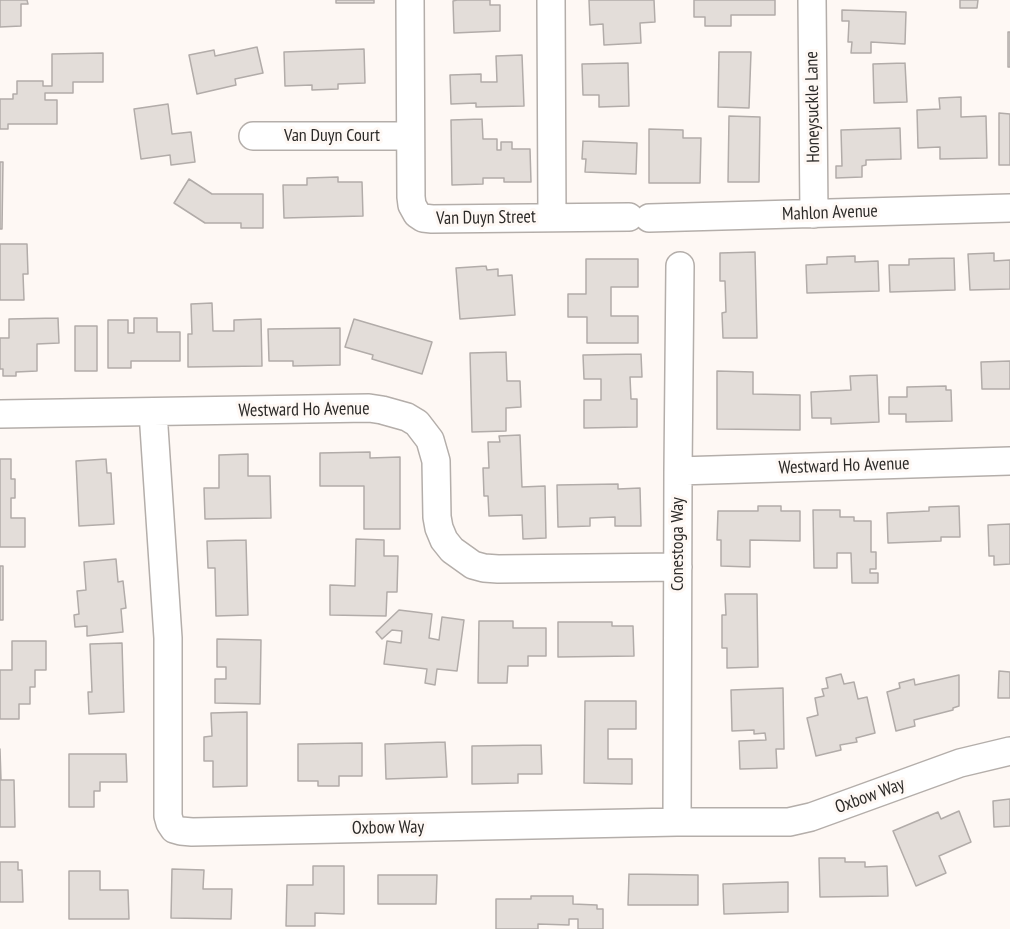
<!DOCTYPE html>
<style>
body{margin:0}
canvas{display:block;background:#fef8f4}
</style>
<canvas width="1010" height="929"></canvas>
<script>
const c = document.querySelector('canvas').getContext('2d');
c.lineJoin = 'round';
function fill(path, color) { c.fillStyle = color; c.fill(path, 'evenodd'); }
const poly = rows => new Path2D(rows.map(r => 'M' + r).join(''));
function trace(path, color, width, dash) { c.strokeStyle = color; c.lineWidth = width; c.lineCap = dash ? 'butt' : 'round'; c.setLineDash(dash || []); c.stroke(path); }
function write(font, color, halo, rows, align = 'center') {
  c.font = font + ' "PT Sans Narrow",sans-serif'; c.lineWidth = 6; c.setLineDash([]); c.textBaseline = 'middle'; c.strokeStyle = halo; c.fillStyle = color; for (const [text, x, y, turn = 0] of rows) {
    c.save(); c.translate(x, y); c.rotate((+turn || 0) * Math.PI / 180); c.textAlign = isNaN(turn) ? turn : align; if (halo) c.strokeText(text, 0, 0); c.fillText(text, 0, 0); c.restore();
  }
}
const building = poly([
 [0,0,27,0,28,4,21,4,21,26,0,27,0,0],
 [336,0,374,0,374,3,336,3,336,0],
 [457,0,490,0,490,5,500,5,500,31,454,33,453,1,457,0],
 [589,0,654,0,655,22,640,23,641,43,604,45,603,24,590,25,589,0],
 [694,0,775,0,775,15,731,15,731,26,705,26,705,17,694,17,694,0],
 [960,0,978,0,977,8,960,8,960,0],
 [842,10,906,12,905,44,871,42,871,53,851,53,852,42,848,42,849,21,842,21,842,10],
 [1008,32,1010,32,1010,67,1008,67,1008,32],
 [257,47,263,73,235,79,236,85,197,94,189,55,214,50,215,56,257,47],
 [364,49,365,83,338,84,338,89,312,90,312,85,285,86,284,52,364,49],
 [719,52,751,52,749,108,718,107,719,52],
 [103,53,103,82,73,82,73,93,45,93,45,100,57,100,57,124,8,124,8,129,0,129,0,99,13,99,13,94,17,94,17,81,43,81,43,86,52,86,52,54,103,53],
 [522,55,524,106,476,107,476,103,451,104,450,75,481,74,481,82,497,82,496,56,522,55],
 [628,63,629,106,599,107,599,95,583,95,582,64,628,63],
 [905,63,907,102,874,103,873,64,905,63],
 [961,97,961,117,986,116,987,158,940,159,940,147,918,148,917,110,940,109,939,98,961,97],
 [168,104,172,134,191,132,195,162,171,165,170,155,141,159,134,109,168,104],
 [999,113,1010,114,1010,165,999,165,999,113],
 [729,116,760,117,759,182,728,182,729,116],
 [482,119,483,139,497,139,497,150,501,150,501,142,512,142,512,149,530,149,531,182,504,182,504,178,483,178,483,184,452,185,451,120,482,119],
 [900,128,901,159,866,160,866,165,862,166,862,177,836,178,836,166,842,166,841,130,900,128],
 [649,129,683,130,683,138,701,138,700,183,649,183,649,129],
 [583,141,637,143,636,174,585,172,586,159,582,159,583,141],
 [0,162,3,162,2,229,0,229,0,162],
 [338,177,338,182,362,182,363,216,284,218,283,185,307,185,307,178,338,177],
 [189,179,212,194,263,194,263,228,241,228,241,223,205,223,174,203,189,179],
 [0,244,27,244,28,274,23,274,24,300,0,300,0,244],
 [755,252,757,338,723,338,722,313,726,312,725,281,720,281,720,253,755,252],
 [994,253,994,261,1010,260,1010,289,970,290,968,254,994,253],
 [855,256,855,262,878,261,879,291,807,293,806,265,827,264,827,257,855,256],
 [954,258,955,290,890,292,889,265,909,265,909,259,954,258],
 [586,259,638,259,638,287,611,287,611,316,638,316,638,343,587,343,587,317,568,317,568,294,586,294,586,259],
 [486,266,487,270,498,269,498,276,512,275,515,315,460,319,456,268,486,266],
 [212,303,213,331,234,331,234,320,261,319,262,366,188,367,188,334,192,334,191,304,212,303],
 [58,318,59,343,37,344,37,371,16,372,16,376,3,376,3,369,0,369,0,338,9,338,9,319,58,318],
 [134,318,157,318,157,332,180,332,180,361,131,361,131,368,108,368,108,320,128,320,128,333,134,333,134,318],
 [354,319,432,342,422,374,372,359,373,355,345,347,354,319],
 [75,326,97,326,97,371,75,371,75,326],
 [340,328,340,365,293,366,293,361,269,361,268,329,340,328],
 [506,352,507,381,520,381,521,407,506,408,506,431,472,432,470,353,506,352],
 [641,354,642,377,630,377,631,399,637,399,637,427,584,428,584,400,601,400,601,379,584,379,583,355,641,354],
 [1010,361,1010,389,982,389,981,362,1010,361],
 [717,371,753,372,753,394,800,395,800,430,717,429,717,371],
 [877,375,879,422,831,424,831,418,812,418,811,392,851,390,850,376,877,375],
 [946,386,946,390,951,390,952,421,906,422,906,414,889,414,889,397,907,397,907,387,946,386],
 [520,435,522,487,545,486,546,538,523,539,522,515,489,516,488,496,484,496,483,468,489,468,488,442,500,442,499,436,520,435],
 [370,452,370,458,400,457,400,529,364,529,364,486,320,486,320,453,370,452],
 [248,454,248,476,270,476,271,518,205,519,204,488,219,488,219,455,248,454],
 [0,459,11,459,11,479,15,479,15,498,11,498,11,518,25,518,25,547,0,547,0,459],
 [106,459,107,473,111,473,114,524,79,526,76,461,106,459],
 [618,484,618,489,640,488,641,526,615,526,615,517,590,518,590,526,558,527,557,485,618,484],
 [758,506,781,506,781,511,800,511,800,541,750,540,750,567,721,566,721,540,717,540,718,511,758,511,758,506],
 [959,506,960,537,941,537,941,541,888,543,887,513,929,511,929,507,959,506],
 [813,510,840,510,840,517,854,517,854,521,871,521,871,552,876,552,876,569,870,569,870,573,878,573,878,583,852,583,851,553,837,553,837,568,814,568,813,510],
 [1010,524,1010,564,994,565,994,556,989,556,988,525,1010,524],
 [356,539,384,540,384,556,398,556,397,592,387,592,386,616,330,615,330,585,355,586,356,539],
 [246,540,248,615,216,616,215,568,208,568,207,541,246,540],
 [116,559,118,582,123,581,126,608,121,609,123,632,87,636,87,626,75,627,74,615,79,614,77,591,86,590,84,562,116,559],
 [0,566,3,566,3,620,0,620,0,566],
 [725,594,757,594,758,667,727,668,727,648,722,648,722,615,726,615,725,594],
 [399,610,432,614,429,638,439,640,442,617,464,620,457,671,437,669,435,685,425,683,427,669,384,664,387,641,401,643,402,631,392,630,382,639,376,632,399,610],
 [479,621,513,621,513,628,546,628,546,656,528,656,528,666,508,666,507,683,478,683,479,621],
 [558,622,612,622,612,626,633,626,634,656,558,657,558,622],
 [217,639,261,640,260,704,215,703,215,679,226,679,226,667,217,667,217,639],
 [12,641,46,641,46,670,35,670,35,687,30,687,30,704,19,704,19,719,0,719,0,670,12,670,12,641],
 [122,643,124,712,89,714,88,692,92,692,90,644,122,643],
 [999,671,1010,672,1010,698,998,698,999,671],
 [841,674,844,684,854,682,858,699,867,697,875,733,856,738,857,742,840,745,841,750,816,756,807,718,818,715,815,698,824,696,822,689,828,688,826,678,841,674],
 [959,675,959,706,953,708,953,710,914,720,915,726,896,731,887,692,900,688,899,683,914,679,915,685,959,675],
 [783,688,784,749,776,749,777,768,740,769,739,741,766,740,765,733,754,734,754,730,732,731,731,690,783,688],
 [585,701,636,701,636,729,608,729,608,759,632,759,632,784,584,783,585,701],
 [247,712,247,786,213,787,213,761,204,761,204,737,212,736,211,713,247,712],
 [445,742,447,777,386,779,385,744,445,742],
 [362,743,362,776,339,776,339,786,318,786,318,781,298,781,298,744,362,743],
 [541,745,542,774,518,774,518,783,472,784,472,746,541,745],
 [0,749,1,780,14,780,15,827,0,827,0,749],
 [69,754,126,754,127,782,100,782,100,791,94,791,94,807,69,807,69,754],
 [1010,799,1010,826,994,827,993,801,1010,799],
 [959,811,971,842,939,856,946,873,916,886,893,831,938,812,941,819,959,811],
 [819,858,845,858,845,862,865,862,865,867,887,866,888,896,820,897,819,858],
 [0,862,18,862,18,870,22,870,23,902,0,902,0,862],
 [313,866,344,866,344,914,315,913,315,926,286,926,287,885,313,885,313,866],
 [172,869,204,870,203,889,232,889,231,919,171,918,172,869],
 [69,871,100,871,100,890,128,890,129,919,69,919,69,871],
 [629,874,698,875,698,905,628,905,629,874],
 [378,875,437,875,436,904,378,904,378,875],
 [788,882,788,912,724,914,723,884,788,882],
 [531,896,573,896,573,904,597,905,597,909,603,909,603,929,578,929,578,919,569,919,569,925,538,924,538,929,496,929,496,899,531,899,531,896]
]);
fill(building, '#e3ddd9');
trace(building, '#b2aca9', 1.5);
const minor = poly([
 [410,0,411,197,412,205,417,214,423,218,432,219,629,217],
 [551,0,552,217],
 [812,0,814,214],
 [253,136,410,136],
 [649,218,1010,208],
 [153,412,168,638,168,816,170,823,174,829,181,831,192,832,677,822,789,822,811,817,960,763,1010,751],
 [0,414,369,408,382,410,407,417,417,423,430,440,436,461,437,517,439,528,444,540,452,550,473,565,484,568,498,569,678,567],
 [678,471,1010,461],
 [677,822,678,471,680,266]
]);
trace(minor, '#b4aeaa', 30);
trace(minor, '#fff', 27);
write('18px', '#2c2a28', '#fef8f4', [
 ["Honeysuckle Lane",813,107,-91],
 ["Van Duyn Court",332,136],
 ["Mahlon Avenue",830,213,-2],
 ["Van Duyn Street",486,218,-1],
 ["Westward Ho Avenue",304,410,-1],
 ["Westward Ho Avenue",844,466,-2],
 ["Conestoga Way",678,544,-90],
 ["Oxbow Way",870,796,-20],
 ["Oxbow Way",388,828,-1]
]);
</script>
